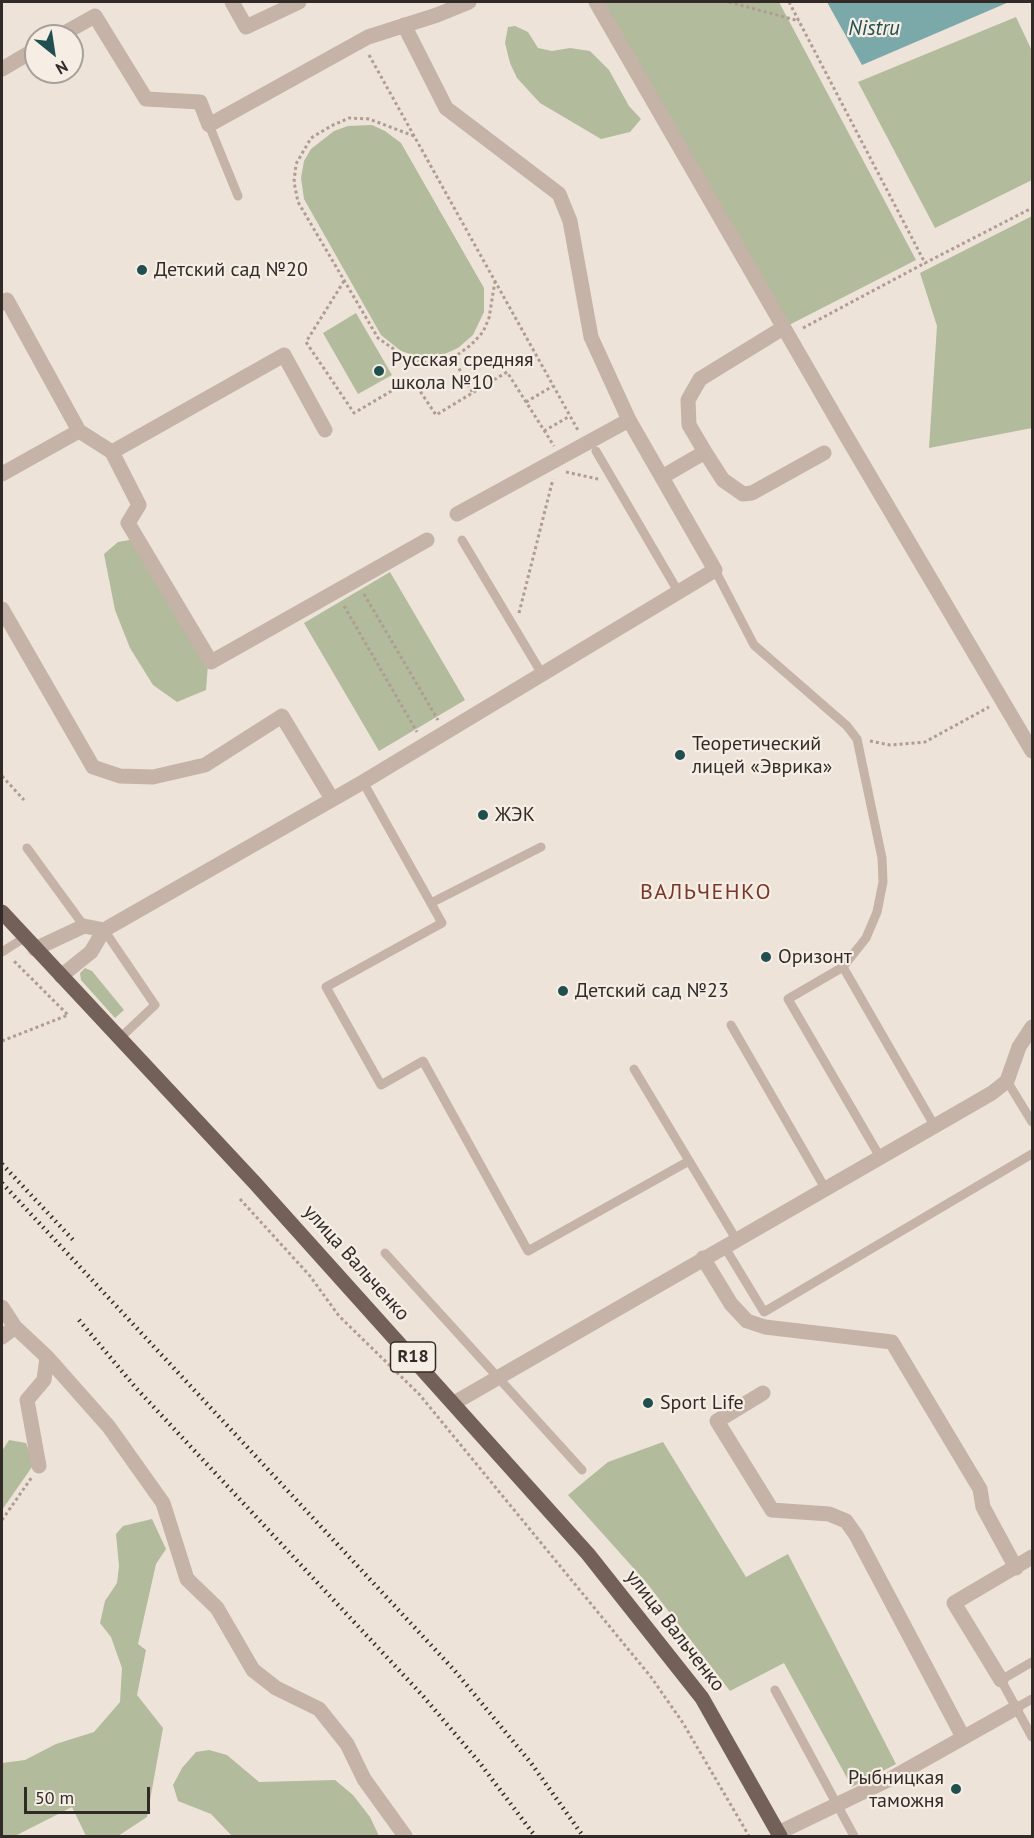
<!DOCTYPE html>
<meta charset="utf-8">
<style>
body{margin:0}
#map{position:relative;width:1034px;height:1838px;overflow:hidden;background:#eee3d9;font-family:"PT Sans",sans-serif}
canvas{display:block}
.frame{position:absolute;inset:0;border:3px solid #322a27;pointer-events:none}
.north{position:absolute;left:24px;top:24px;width:60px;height:60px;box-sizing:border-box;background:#f6eee5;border:2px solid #a8a099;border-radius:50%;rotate:150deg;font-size:16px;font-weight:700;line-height:24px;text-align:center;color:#322a27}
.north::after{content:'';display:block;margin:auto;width:21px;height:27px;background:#214e4f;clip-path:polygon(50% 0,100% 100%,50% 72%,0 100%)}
.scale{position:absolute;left:24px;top:1787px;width:126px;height:27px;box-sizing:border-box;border:3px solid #322a27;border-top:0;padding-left:8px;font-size:18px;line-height:21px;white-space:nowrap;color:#322a27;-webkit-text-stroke:4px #f6eee5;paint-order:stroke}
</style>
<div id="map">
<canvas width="1034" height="1838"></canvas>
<div class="frame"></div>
<div class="north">N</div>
<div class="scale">50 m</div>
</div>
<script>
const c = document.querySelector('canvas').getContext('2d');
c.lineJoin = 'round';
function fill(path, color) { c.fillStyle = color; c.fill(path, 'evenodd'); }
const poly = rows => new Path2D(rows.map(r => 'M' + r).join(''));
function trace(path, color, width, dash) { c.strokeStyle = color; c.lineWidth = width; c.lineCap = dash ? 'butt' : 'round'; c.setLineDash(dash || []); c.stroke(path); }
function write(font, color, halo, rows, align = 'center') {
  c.font = font + ' "PT Sans",sans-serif'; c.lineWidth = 4.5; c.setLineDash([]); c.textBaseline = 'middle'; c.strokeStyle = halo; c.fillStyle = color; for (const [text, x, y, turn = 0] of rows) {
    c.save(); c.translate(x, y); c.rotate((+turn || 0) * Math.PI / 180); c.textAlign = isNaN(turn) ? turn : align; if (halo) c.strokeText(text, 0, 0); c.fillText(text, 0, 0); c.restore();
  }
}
fill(poly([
 [602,2,779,2,916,260,789,325],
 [1016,17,1032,51,1032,180,935,228,858,82],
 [515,26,528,32,538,48,552,51,570,48,590,51,609,70,629,106,641,119,630,132,601,139,540,103,517,78,510,63,505,43,508,27],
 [372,125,385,131,401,143,484,288,484,312,473,335,458,348,438,357,419,357,401,351,381,335,304,199,301,178,304,161,311,149,334,131,348,126],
 [1032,216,1032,428,929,448,937,326,920,273],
 [356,313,392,375,358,394,323,333],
 [135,539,208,664,206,690,177,702,153,685,130,648,115,610,104,554,118,542],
 [390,572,465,700,379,751,304,623],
 [85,968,92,971,124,1010,115,1018,81,980,80,973],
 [9,1440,26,1443,34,1464,2,1510,2,1451],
 [663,1442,746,1577,788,1554,896,1764,852,1787,784,1663,730,1691,646,1582,568,1495,608,1462],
 [152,1519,166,1549,156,1564,138,1644,146,1650,137,1695,163,1728,147,1817,118,1836,86,1836,72,1807,15,1836,2,1836,2,1763,25,1760,56,1744,94,1732,120,1702,122,1668,111,1637,100,1623,105,1601,117,1583,119,1566,116,1534,123,1526],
 [209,1750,227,1755,259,1782,335,1780,353,1795,370,1817,379,1836,232,1836,211,1814,178,1801,173,1785,182,1768,196,1752]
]), '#b2bb9b');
fill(poly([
 [827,2,1009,2,862,65]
]), '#7ba8a8');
trace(poly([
 [729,2,799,21],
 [789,2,925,263,1032,208],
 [369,55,579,432],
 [414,136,369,119,349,118,331,126,311,138,296,164,294,182,298,202,378,338,409,360,428,363,453,358,471,345,483,332,489,318,495,281],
 [344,281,306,342,354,413,412,379,436,415,507,372,554,446],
 [803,328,925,263],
 [453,358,473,393],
 [526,402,553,386],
 [544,431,570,416],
 [566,472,598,479],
 [364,594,438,720],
 [344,606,417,732],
 [519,613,553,479],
 [870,741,890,745,925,742,989,707],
 [2,776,24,800],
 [2,1041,68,1015,13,960],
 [240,1199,310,1276,339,1316,419,1394,651,1677,683,1723,749,1836],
 [2,1520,32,1477]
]), '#b09d91', 3, [3, 3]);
trace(poly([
 [209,125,238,196],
 [596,451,679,593],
 [462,540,542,674],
 [715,570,754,645,847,726,857,739,882,858,883,882,877,912,866,938,843,967],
 [363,782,442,923,326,987,381,1085,423,1061,528,1251,689,1161],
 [27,848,84,926],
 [431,903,541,847],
 [104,930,155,1005,120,1038],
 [2,952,24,938],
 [731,1025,825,1188],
 [634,1069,736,1239],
 [1007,1081,1032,1122],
 [880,1157,788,999,843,967,934,1125],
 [724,1246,764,1312,1032,1154],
 [385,1253,582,1470],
 [1032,1662,1001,1680,1032,1737],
 [775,1690,854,1836],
 [1016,1708,1032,1699]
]), '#c5b3a7', 9);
trace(poly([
 [232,2,246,27,299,2],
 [596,2,848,439,1032,751],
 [59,36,95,16,146,99,200,102,209,125,368,37,437,15,469,2],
 [2,69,36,49],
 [2,303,7,300,79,431,2,474],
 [79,431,112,452,139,505,128,523,211,662,427,540],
 [112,452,284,355,325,430],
 [705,452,723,480,743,494,752,493,824,453],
 [662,477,705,452,689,425,688,400,700,379,783,328],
 [457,514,629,420],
 [2,609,93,767,120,776,153,777,205,765,282,716,332,799],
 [35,949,84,926,104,930],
 [61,976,91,952,104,930,363,782,715,570,629,420,591,337,570,221,559,194,446,108,404,25],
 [703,1258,731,1304,747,1321,765,1327,892,1342,980,1489,983,1507,1016,1568],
 [2,1307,15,1327,2,1337],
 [15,1327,47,1357,109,1427,163,1503,187,1579,217,1608,253,1670,276,1688,319,1709,347,1744,364,1779,405,1836],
 [763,1393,717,1421,772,1510,829,1514,846,1521,856,1535,963,1737],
 [454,1403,992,1093,1007,1081,1019,1047,1032,1027],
 [39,1466,27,1400,44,1380,47,1357],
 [1001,1680,954,1603,1032,1557],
 [778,1833,890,1779,1016,1708]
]), '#c5b3a7', 15);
trace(poly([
 [2,912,254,1182,588,1554,702,1698,780,1836]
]), '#726059', 15);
trace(poly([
 [2,1164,75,1242],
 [2,1183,455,1671,531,1763,583,1836],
 [79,1320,136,1388,423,1696,479,1762,535,1836]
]), '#322a27', 4.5, [1.5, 4.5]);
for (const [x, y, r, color] of [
 [142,270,6,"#214e4f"],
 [379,371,6,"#214e4f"],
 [680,755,6,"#214e4f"],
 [483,815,6,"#214e4f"],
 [766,957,6,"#214e4f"],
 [563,991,6,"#214e4f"],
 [648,1403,6,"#214e4f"],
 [956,1789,6,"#214e4f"]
]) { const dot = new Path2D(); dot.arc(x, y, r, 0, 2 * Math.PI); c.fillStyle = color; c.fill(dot); trace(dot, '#f6eee5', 2); }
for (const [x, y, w] of [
 [413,1357,45]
]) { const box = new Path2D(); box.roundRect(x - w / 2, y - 15, w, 30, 4.5); c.fillStyle = '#f6eee5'; c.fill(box); trace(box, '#322a27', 1.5); }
write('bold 18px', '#322a27', null, [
 ["R18",413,1357]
]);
write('20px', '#322a27', '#f6eee5', [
 ["Детский сад №20",154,270],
 ["Русская средняя",391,360],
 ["школа №10",391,383],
 ["Теоретический",692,744],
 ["лицей «Эврика»",692,767],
 ["ЖЭК",495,815],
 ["Оризонт",778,957],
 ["Детский сад №23",575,991],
 ["Sport Life",660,1403],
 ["Рыбницкая",944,1778,"right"],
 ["таможня",944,1801,"right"]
], 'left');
write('20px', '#322a27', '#f6eee5', [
 ["улица Вальченко",356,1263,48],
 ["улица Вальченко",675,1631,52]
]);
write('italic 21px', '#214e4f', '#f6eee5', [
 ["Nistru",874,29]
]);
c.letterSpacing = '1.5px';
write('22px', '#783728', '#f6eee5', [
 ["ВАЛЬЧЕНКО",706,893]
]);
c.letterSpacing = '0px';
</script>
